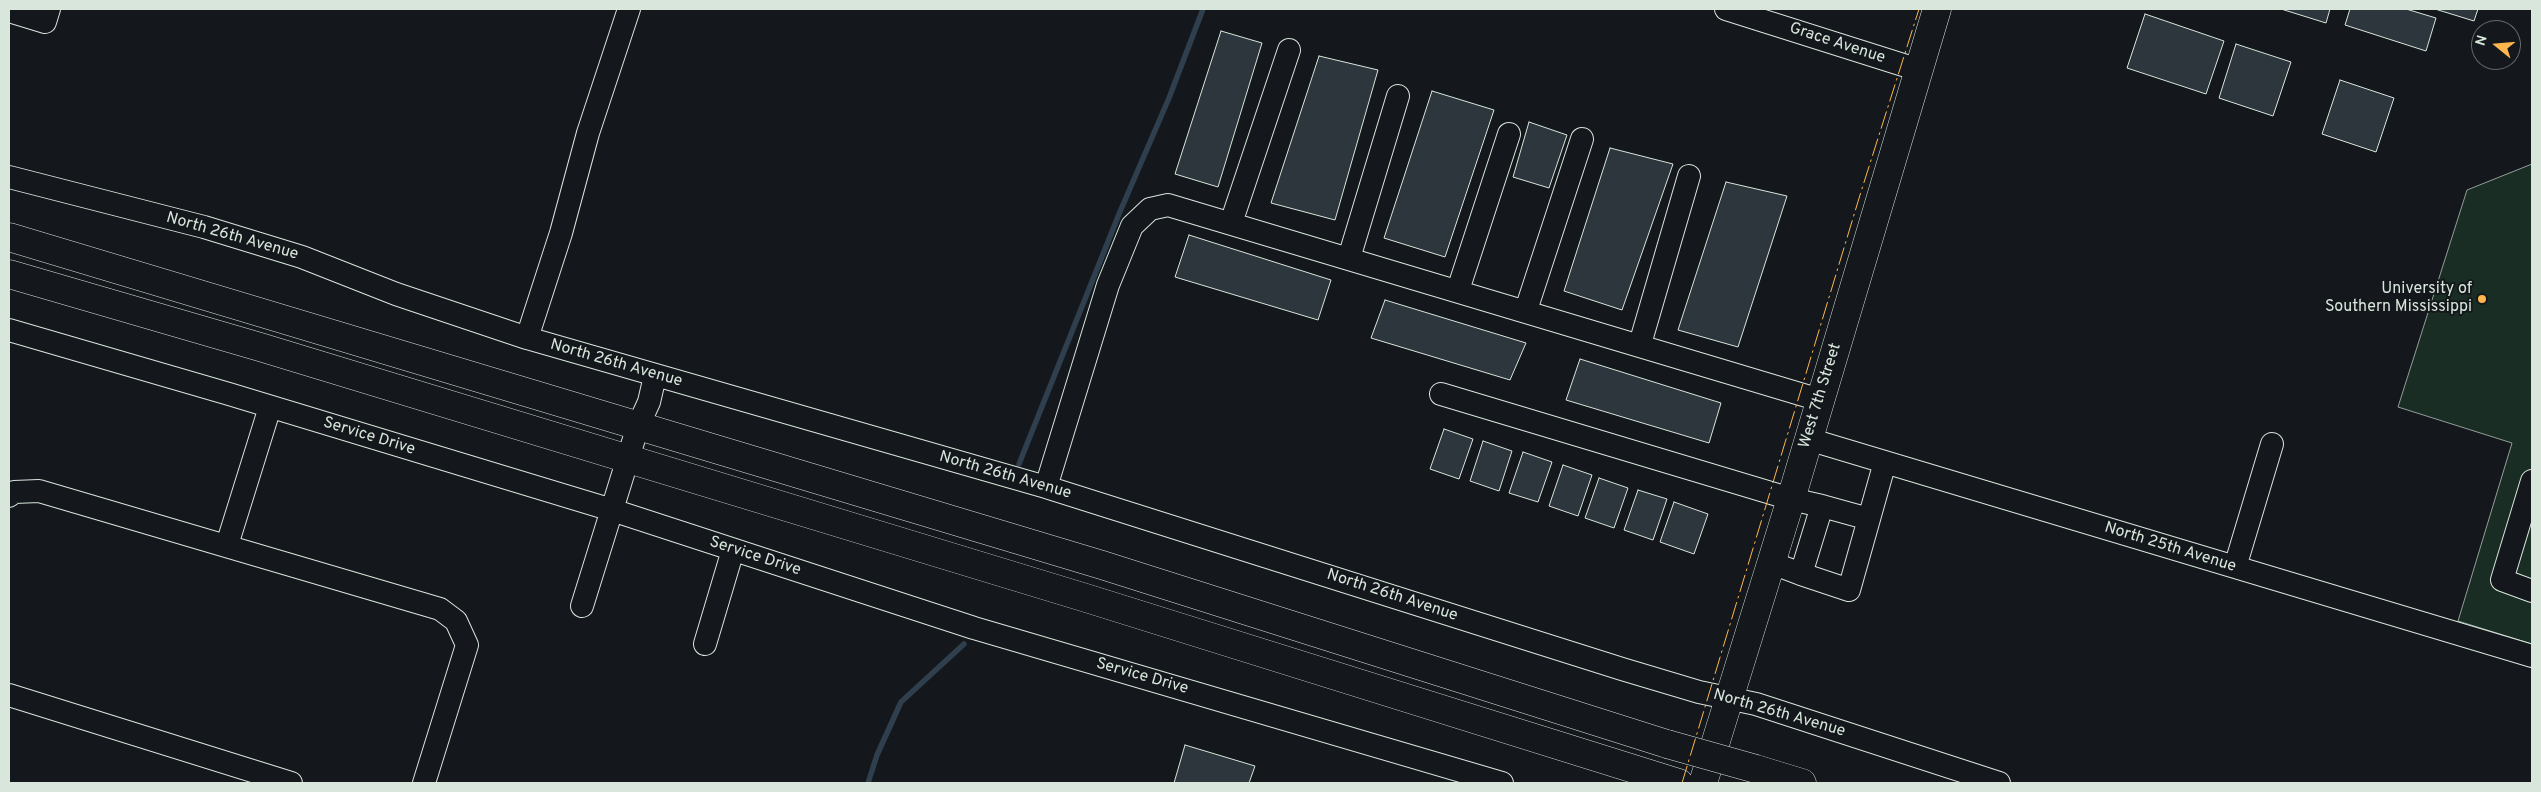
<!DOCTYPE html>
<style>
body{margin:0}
#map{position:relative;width:2541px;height:792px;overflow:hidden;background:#14181c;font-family:Overpass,sans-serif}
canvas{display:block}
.frame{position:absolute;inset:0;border:10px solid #d8e6dc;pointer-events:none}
.north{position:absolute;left:2471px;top:20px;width:50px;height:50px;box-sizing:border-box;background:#14181c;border:1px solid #626a69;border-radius:50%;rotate:287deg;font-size:14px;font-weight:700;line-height:20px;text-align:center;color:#d8e6dc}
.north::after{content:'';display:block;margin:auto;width:18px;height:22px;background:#ffb74d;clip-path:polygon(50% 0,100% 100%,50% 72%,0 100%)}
</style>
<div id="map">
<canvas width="2541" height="792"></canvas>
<div class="frame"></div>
<div class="north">N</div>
</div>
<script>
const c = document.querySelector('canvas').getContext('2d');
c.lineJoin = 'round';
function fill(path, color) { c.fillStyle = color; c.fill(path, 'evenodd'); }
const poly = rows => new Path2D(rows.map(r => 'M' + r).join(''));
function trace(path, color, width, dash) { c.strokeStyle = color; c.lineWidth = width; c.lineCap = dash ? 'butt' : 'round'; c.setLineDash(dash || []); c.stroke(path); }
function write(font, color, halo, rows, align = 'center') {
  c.font = font + ' Overpass,sans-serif'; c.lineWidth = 4; c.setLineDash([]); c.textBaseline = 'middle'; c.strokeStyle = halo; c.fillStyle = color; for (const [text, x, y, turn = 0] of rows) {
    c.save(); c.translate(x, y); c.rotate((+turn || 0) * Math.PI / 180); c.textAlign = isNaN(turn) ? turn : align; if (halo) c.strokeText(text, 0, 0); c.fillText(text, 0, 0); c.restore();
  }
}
const green = poly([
 [2532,164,2532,644,2458,621,2512,443,2398,407,2467,190,2532,164]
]);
fill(green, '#1a2d24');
trace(green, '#939e99', 1);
trace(poly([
 [1019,464,1119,214,1169,98,1203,9],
 [868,783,877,755,901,702,964,644]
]), '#2f3f4d', 5.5);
const building = poly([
 [2281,9,2330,9,2326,23,2281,9],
 [2350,9,2406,9,2436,18,2426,51,2345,25,2350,9],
 [2435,9,2478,9,2474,21,2435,9],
 [2145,14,2224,41,2206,94,2127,68,2145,14],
 [1221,31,1262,43,1218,187,1175,174,1221,31],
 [2236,44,2291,62,2273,116,2219,98,2236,44],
 [1319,56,1378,70,1335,220,1271,203,1319,56],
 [2340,80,2394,98,2376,152,2322,134,2340,80],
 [1432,91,1494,110,1445,257,1384,238,1432,91],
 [1529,122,1567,135,1549,188,1513,177,1529,122],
 [1610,148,1673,164,1622,310,1564,291,1610,148],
 [1726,182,1787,196,1738,347,1678,330,1726,182],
 [1189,235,1331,280,1318,320,1175,277,1189,235],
 [1385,300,1526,343,1510,380,1371,338,1385,300],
 [1580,359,1721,403,1709,443,1566,400,1580,359],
 [1444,429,1473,439,1459,479,1430,469,1444,429],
 [1483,441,1512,451,1499,491,1470,481,1483,441],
 [1523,452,1552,462,1538,502,1509,493,1523,452],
 [1563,465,1592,475,1578,516,1549,506,1563,465],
 [1599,478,1628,488,1614,528,1585,518,1599,478],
 [1638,490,1667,499,1653,540,1624,530,1638,490],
 [1674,502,1708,514,1694,554,1660,542,1674,502],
 [1185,745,1255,766,1249,783,1174,783,1185,745]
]);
fill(building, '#2c363c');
trace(building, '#d8e6dc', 1);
const minor = poly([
 [1726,9,1919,70],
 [9,11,45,22,49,9],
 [9,177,204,227,302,257,396,294,527,338,1046,487,1622,669,1699,692,1756,704,1999,783],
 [1231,223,1289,50],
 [1349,258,1398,96],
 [1458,290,1509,134],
 [1526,310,1582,139],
 [9,330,229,394,612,510,974,628,1502,783],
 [527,338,561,233,588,133,629,9],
 [1640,344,1689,176],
 [1441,394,1791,499,1822,506,1801,574,1772,563],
 [1808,439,2532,656],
 [2532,481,2502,580,2532,591],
 [1046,487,1108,285,1132,226,1150,209,1168,205,1820,400],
 [9,496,14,492,39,491,440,609,456,621,467,645,424,783],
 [1822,506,1869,519],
 [227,545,270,407],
 [2235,567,2272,444],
 [1801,574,1849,590,1885,462],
 [582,606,638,426,649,402,655,376],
 [705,644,733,550],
 [9,695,291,783]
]);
const major = poly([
 [9,237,1102,565,1667,744],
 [9,274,260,347,1086,598,1679,783],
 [1756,769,1802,783],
 [1703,783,1791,499,1937,9]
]);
trace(minor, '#d8e6dc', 24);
trace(major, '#d8e6dc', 29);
trace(minor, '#14181c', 22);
trace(major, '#14181c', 28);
const majorBridge = poly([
 [1667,744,1756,769]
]);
trace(majorBridge, '#d8e6dc', 29, []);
trace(majorBridge, '#14181c', 28);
trace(poly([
 [1682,783,1860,195,1919,9]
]), '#ffb74d', 1, [18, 4, 2.5, 4]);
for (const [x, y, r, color] of [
 [2482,299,5,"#ffb74d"]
]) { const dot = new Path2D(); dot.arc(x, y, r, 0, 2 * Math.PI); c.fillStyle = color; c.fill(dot); trace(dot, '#14181c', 2); }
write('16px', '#d8e6dc', '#14181c', [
 ["Grace Avenue",1837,44,18],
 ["North 26th Avenue",232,237,16],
 ["North 26th Avenue",616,364,16],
 ["West 7th Street",1821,396,-73],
 ["Service Drive",369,437,17],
 ["North 26th Avenue",1005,476,16],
 ["North 25th Avenue",2170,548,17],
 ["Service Drive",755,557,18],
 ["North 26th Avenue",1392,596,18],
 ["Service Drive",1142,677,16],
 ["North 26th Avenue",1779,714,16]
]);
write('16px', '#d8e6dc', '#14181c', [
 ["University of",2472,290],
 ["Southern Mississippi",2472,308]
], 'right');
</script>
